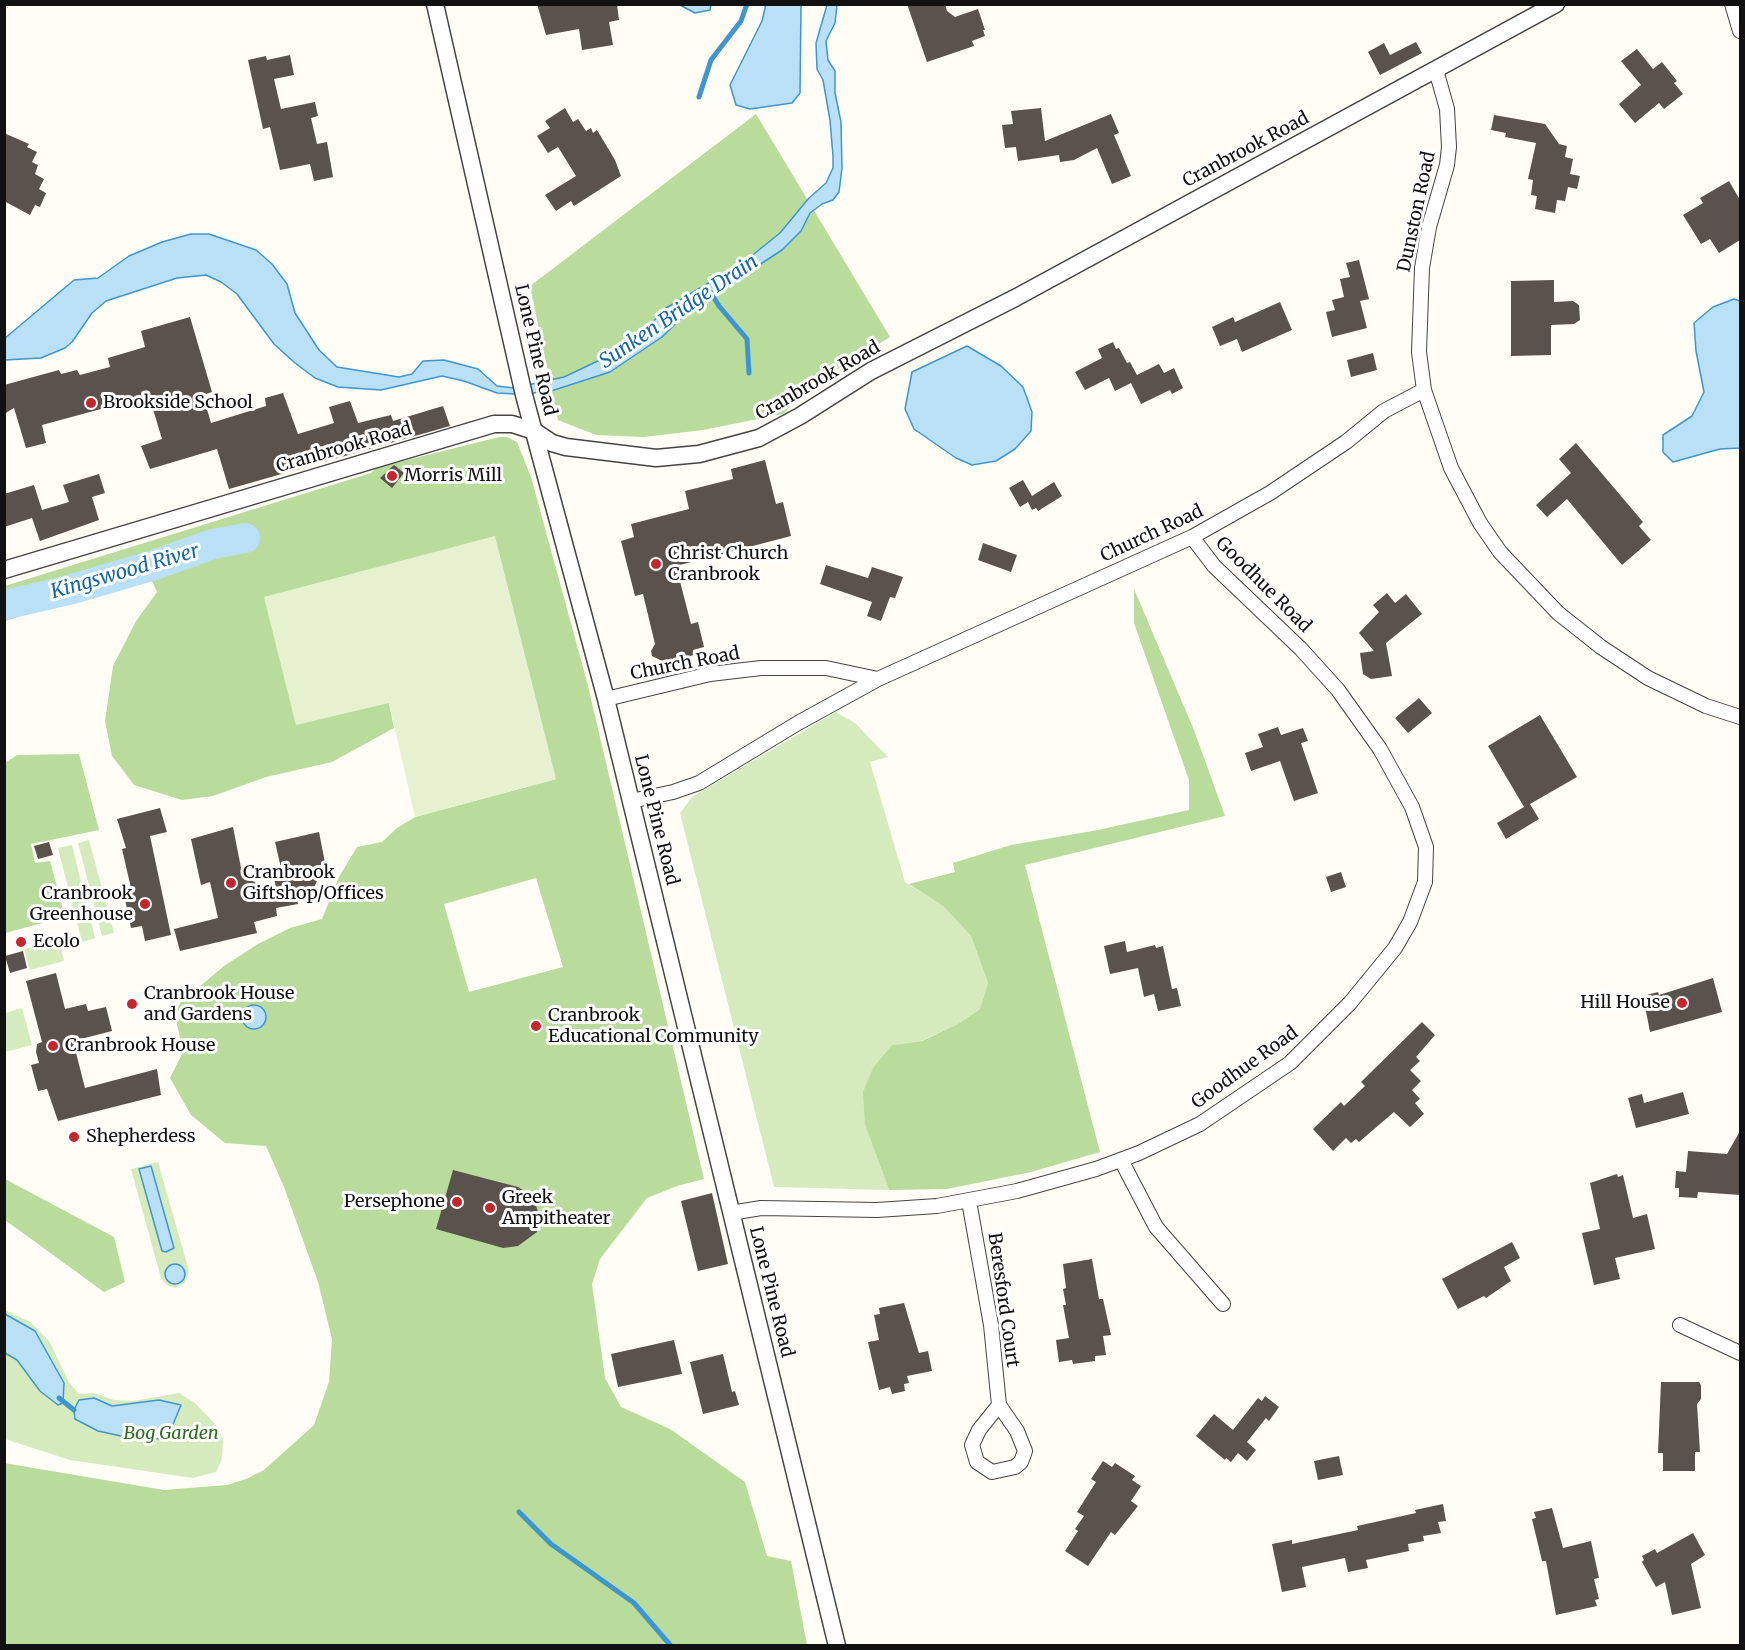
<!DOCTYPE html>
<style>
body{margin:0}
#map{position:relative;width:1745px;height:1650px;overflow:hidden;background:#fffdf5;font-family:Merriweather,serif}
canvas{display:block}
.frame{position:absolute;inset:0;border:6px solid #111;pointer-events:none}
</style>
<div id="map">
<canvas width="1745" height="1650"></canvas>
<div class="frame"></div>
</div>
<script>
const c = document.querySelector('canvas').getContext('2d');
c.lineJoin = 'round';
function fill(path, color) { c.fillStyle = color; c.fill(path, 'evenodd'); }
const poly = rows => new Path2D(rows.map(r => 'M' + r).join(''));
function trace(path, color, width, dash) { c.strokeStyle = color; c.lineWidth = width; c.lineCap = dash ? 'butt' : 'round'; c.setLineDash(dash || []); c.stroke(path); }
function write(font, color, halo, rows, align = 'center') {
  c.font = font + ' Merriweather,serif'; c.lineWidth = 6; c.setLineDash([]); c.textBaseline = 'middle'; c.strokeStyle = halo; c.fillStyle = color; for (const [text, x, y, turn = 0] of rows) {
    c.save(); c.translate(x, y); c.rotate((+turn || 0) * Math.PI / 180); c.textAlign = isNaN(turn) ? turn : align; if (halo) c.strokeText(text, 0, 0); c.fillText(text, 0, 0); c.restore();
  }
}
fill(poly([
 [836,712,855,723,888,757,870,762,905,882,943,906,971,936,988,983,980,1009,958,1024,921,1041,892,1045,865,1125,889,1190,774,1187,680,813,692,797],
 [89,840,114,933,102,936,78,843],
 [72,845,95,938,82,942,58,848],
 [59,940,64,961,30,970,24,949],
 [22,1008,32,1045,5,1052,5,1013],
 [158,1162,189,1271,185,1283,175,1288,167,1285,161,1278,131,1169],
 [174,1263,183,1267,185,1273,183,1280,177,1284,172,1283,165,1270],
 [5,1310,30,1322,49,1341,69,1382,79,1394,94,1393,114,1400,133,1401,179,1393,195,1403,215,1424,223,1439,222,1459,216,1472,193,1478,70,1460,5,1439]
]), '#d5ebbd');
fill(poly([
 [756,114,890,337,809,387,783,414,703,430,644,437,596,435,558,420,530,286],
 [499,437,507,437,517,442,531,477,587,682,704,1179,677,1186,647,1198,600,1259,592,1284,605,1378,621,1407,670,1429,745,1482,767,1556,791,1561,807,1645,5,1645,4,1463,164,1490,227,1485,246,1479,264,1470,314,1425,329,1382,332,1339,318,1282,284,1187,266,1146,225,1143,191,1115,170,1078,183,1052,175,1015,180,1003,224,966,258,944,290,928,322,919,339,877,357,847,382,842,397,828,415,817,556,779,389,703,394,728,332,762,266,777,213,796,182,800,134,785,112,756,105,721,113,666,136,621,157,592,150,577,5,621,5,586,371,473,376,468],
 [536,878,563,967,469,992,444,904],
 [1134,589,1194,730,1225,816,1025,865,1100,1152,1031,1172,947,1189,889,1190,865,1125,863,1092,873,1068,892,1045,922,1041,958,1024,980,1009,988,983,971,936,943,906,909,884,955,872,953,863,1011,845,1098,830,1189,810,1189,780,1134,623],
 [79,754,99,830,31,844,35,863,50,861,65,917,5,933,5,763,17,755],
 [5,1179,114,1237,125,1282,104,1292,5,1220]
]), '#b9dc9c');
fill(poly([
 [495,536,556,779,415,817,389,703,296,725,264,597]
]), '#e6f2cf');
const water = poly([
 [766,4,801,5,800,93,792,103,750,109,736,105,730,85,762,21,766,4],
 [680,5,711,5,710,10,695,13,680,5],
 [827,5,837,5,835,23,826,41,828,60,835,71,835,93,841,122,842,168,839,192,833,200,822,204,810,213,801,231,782,250,690,310,662,337,610,372,548,392,515,394,497,393,464,381,442,376,381,390,338,387,315,378,295,363,274,344,237,294,221,282,206,275,177,278,106,301,92,313,72,342,65,348,41,358,5,360,4,339,74,280,98,278,129,256,162,242,191,234,209,234,256,250,272,264,287,284,295,313,319,350,337,367,399,377,412,374,423,361,444,360,478,369,497,386,514,388,564,377,604,358,647,328,666,308,744,262,780,233,809,198,826,183,833,168,833,156,830,120,823,80,817,69,816,43,827,5],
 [1734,299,1740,301,1740,448,1720,449,1673,462,1663,452,1663,435,1692,416,1704,392,1696,351,1694,323,1713,307,1734,299],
 [967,346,1001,366,1023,387,1032,412,1031,431,1015,449,996,461,972,465,956,458,914,429,905,409,912,372,967,346],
 '242 1017a12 12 0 1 1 24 0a12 12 0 1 1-24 0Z',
 [151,1166,174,1248,166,1252,162,1251,139,1169,151,1166],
 '165 1274a10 10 0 1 1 20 0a10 10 0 1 1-20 0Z',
 [5,1314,35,1331,64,1383,63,1403,58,1405,40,1391,17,1360,5,1353,5,1314],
 [94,1398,112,1406,159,1400,181,1405,167,1439,130,1438,98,1431,75,1419,74,1410,79,1400,94,1398]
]);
fill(water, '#b9e0f7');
trace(water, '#3f96cf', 1.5);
trace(poly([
 [699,97,711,60,741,21,747,4],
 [709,290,719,306,747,339,749,373],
 [59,1398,74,1410],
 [519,1512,551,1544,634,1603,671,1646]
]), '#3f96cf', 5);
trace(poly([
 [4,605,69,590,154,565,213,544,245,538]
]), '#b9e0f7', 30);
fill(poly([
 [537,4,617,4,619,20,609,22,613,45,582,50,579,29,546,35],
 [907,4,945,4,947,11,955,17,978,9,985,30,983,30,985,36,972,41,974,46,927,62],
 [1416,42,1422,53,1380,75,1368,52,1384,43,1390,55],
 [1637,49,1653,69,1662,62,1677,81,1674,83,1683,94,1664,109,1659,103,1635,123,1619,104,1641,85,1621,61],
 [290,55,294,75,274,79,281,109,315,102,318,116,311,118,317,144,327,142,333,177,314,181,310,164,280,170,270,127,263,129,248,60,266,56,267,60],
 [565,108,573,122,578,119,586,131,591,128,593,133,597,130,615,160,621,176,574,206,571,201,556,211,545,195,576,176,558,147,548,153,537,136,550,128,545,121],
 [1041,108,1045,141,1111,114,1119,133,1114,135,1131,176,1112,184,1097,148,1074,160,1060,162,1059,155,1018,161,1016,147,1005,148,1002,125,1013,124,1011,111],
 [1494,115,1545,124,1559,144,1567,146,1565,157,1573,159,1570,174,1580,176,1577,189,1568,187,1565,201,1557,200,1555,213,1535,209,1537,196,1531,195,1533,180,1528,179,1536,143,1505,137,1506,133,1491,130],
 [4,133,29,144,27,147,37,152,32,162,38,165,35,174,44,179,39,189,46,193,40,207,35,205,30,215,4,201],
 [1729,181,1740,200,1740,240,1719,253,1710,239,1701,244,1683,215,1703,203,1700,198],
 [1359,260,1369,299,1360,301,1367,328,1332,337,1326,312,1335,310,1332,300,1344,297,1340,279,1350,277,1346,263],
 [1554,280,1554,302,1573,301,1579,305,1580,320,1574,324,1551,325,1551,355,1511,356,1511,281],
 [1280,302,1292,330,1242,352,1237,339,1220,346,1212,327,1233,317,1235,322],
 [190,317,212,392,203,395,211,423,266,406,265,398,283,393,298,434,334,423,329,407,350,401,358,423,391,415,393,421,443,406,450,426,229,489,217,449,150,469,141,446,162,439,149,396,42,425,46,443,26,448,14,408,4,414,4,385,59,370,61,374,77,370,80,375,110,367,108,358,145,347,141,331],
 [1113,342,1116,349,1119,348,1127,363,1130,362,1137,375,1159,364,1164,373,1174,368,1183,388,1172,394,1170,390,1141,404,1131,383,1115,391,1109,378,1085,390,1075,372,1102,358,1098,349],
 [1373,353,1377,370,1351,377,1347,360],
 [1576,443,1643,522,1639,526,1651,540,1622,565,1567,499,1547,517,1536,505,1571,473,1559,459],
 [765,460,776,504,783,502,791,536,676,566,691,624,698,622,704,647,693,650,694,655,690,656,692,664,672,669,670,661,664,662,652,656,651,651,655,644,643,594,635,596,621,541,634,537,631,524,689,509,685,491,733,479,731,469],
 [394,465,404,473,392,488,380,478],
 [99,474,105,493,92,497,99,520,40,541,32,518,4,527,4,494,34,485,42,510,69,502,63,485],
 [1023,480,1032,496,1054,482,1062,496,1038,511,1036,508,1032,510,1028,502,1020,507,1009,488],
 [983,543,1017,555,1011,572,978,560],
 [826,565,868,578,872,567,903,577,895,598,890,597,881,621,867,616,872,602,820,584],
 [1387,593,1395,603,1406,594,1422,614,1386,643,1392,676,1371,679,1363,674,1360,653,1374,651,1359,633,1379,612,1373,605],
 [1419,698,1432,713,1408,733,1395,718],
 [1540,715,1577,777,1530,804,1539,819,1506,839,1497,823,1524,807,1488,746],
 [1278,727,1281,735,1303,728,1308,741,1301,743,1318,793,1294,801,1280,761,1251,771,1245,753,1263,747,1258,734],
 [160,808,167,832,150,836,171,935,145,941,142,926,131,928,123,890,131,888,122,849,126,848,117,819],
 [233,827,242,873,279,900,272,870,281,868,275,842,319,832,328,878,317,881,310,896,297,899,298,904,276,908,277,916,254,922,257,933,180,951,174,929,218,918,210,882,201,885,191,839],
 [49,842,53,855,38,859,34,846],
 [1341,872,1346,887,1331,892,1326,877],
 [1125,941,1127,952,1155,945,1156,948,1163,946,1172,989,1177,988,1181,1006,1158,1011,1154,994,1144,997,1138,968,1110,974,1104,946],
 [23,951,27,968,10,973,5,956],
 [56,973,65,1009,86,1004,88,1011,106,1007,112,1031,73,1041,85,1088,157,1069,161,1095,58,1121,47,1089,38,1091,31,1065,39,1063,36,1052,37,1044,42,1042,26,981],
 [1713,978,1722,1012,1650,1032,1643,996,1658,992,1659,995],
 [1422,1022,1435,1035,1416,1057,1420,1061,1410,1070,1421,1081,1412,1090,1420,1099,1415,1103,1424,1114,1410,1127,1394,1112,1359,1142,1356,1139,1351,1143,1346,1138,1333,1151,1313,1129,1341,1102,1344,1106,1365,1086,1361,1082],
 [1683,1092,1689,1114,1636,1128,1628,1098,1642,1094,1644,1103],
 [1740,1131,1740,1195,1698,1192,1697,1198,1679,1197,1679,1188,1675,1188,1676,1171,1686,1172,1688,1151,1727,1154],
 [453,1170,518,1187,534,1197,539,1217,537,1232,518,1246,503,1248,436,1229],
 [1617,1174,1618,1177,1623,1175,1633,1218,1647,1214,1655,1249,1615,1258,1620,1279,1594,1285,1582,1233,1600,1229,1590,1183],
 [712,1193,728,1264,698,1271,681,1201],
 [1512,1242,1520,1258,1504,1267,1511,1281,1486,1298,1484,1296,1458,1309,1442,1279],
 [1092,1259,1099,1299,1103,1299,1111,1335,1103,1336,1106,1355,1095,1356,1095,1361,1073,1364,1072,1360,1059,1362,1056,1340,1069,1338,1063,1305,1066,1305,1063,1289,1066,1288,1063,1264],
 [904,1303,919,1353,928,1351,932,1371,907,1376,909,1383,904,1384,905,1391,892,1394,890,1387,879,1390,868,1342,879,1340,874,1315,880,1314,879,1308],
 [674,1340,682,1374,618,1387,611,1354],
 [723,1354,732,1392,735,1391,739,1405,703,1414,690,1362],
 [1661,1382,1699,1382,1701,1385,1701,1399,1697,1404,1700,1452,1695,1452,1695,1471,1663,1471,1663,1453,1658,1453],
 [1265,1396,1279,1407,1269,1421,1266,1418,1247,1442,1256,1450,1247,1461,1238,1453,1231,1462,1226,1458,1225,1460,1196,1436,1214,1414,1233,1430,1258,1398,1262,1401],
 [1339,1456,1343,1475,1318,1480,1314,1461],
 [1103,1461,1112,1467,1115,1463,1135,1476,1132,1480,1141,1486,1131,1501,1138,1506,1115,1535,1111,1532,1088,1566,1065,1551,1078,1531,1075,1529,1084,1516,1077,1512,1096,1482,1091,1479],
 [1443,1504,1446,1521,1438,1522,1441,1533,1423,1536,1424,1541,1408,1544,1409,1551,1366,1560,1368,1568,1348,1572,1345,1558,1302,1567,1306,1587,1282,1592,1272,1544,1292,1540,1292,1544,1358,1530,1357,1526,1416,1513,1415,1510],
 [1552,1508,1563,1548,1591,1541,1599,1578,1594,1579,1599,1599,1595,1600,1597,1606,1556,1615,1546,1561,1542,1561,1532,1519,1536,1518,1534,1512],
 [1693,1533,1705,1555,1691,1564,1701,1608,1672,1615,1665,1582,1656,1587,1642,1562,1644,1560,1642,1556,1655,1549,1657,1553]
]), '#5a524d');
const minor = poly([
 [1732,4,1740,31],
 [1436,70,1447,109,1449,147,1447,165,1429,227,1422,268,1419,352,1424,390,1451,468,1480,523,1500,552,1558,613,1601,647,1648,678,1706,706,1740,717],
 [606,699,710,674,761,668,826,668,878,679],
 [631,801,673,792,699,783,798,723,878,679,1192,537,1270,493,1346,442,1384,411,1424,390],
 [1121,1160,1156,1227,1223,1304],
 [969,1201,991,1325,999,1405,1017,1431,1025,1451,1021,1462,1015,1467,992,1472,977,1462,972,1445,979,1430,999,1405],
 [731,1213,761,1208,877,1210,937,1206,1017,1191,1096,1169,1139,1153,1200,1124,1290,1063,1350,1003,1395,948,1410,922,1425,882,1426,847,1412,807,1380,749,1338,690,1301,649,1214,566,1192,537],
 [1680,1325,1740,1353]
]);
const tertiary = poly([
 [435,4,524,395,606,699,837,1646],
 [4,570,494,424,512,424,534,431,552,443,566,447,656,458,699,454,759,438,800,416,871,371,1015,298,1556,4]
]);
trace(minor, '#444', 16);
trace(tertiary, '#444', 19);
trace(minor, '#fff', 14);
trace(tertiary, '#fff', 16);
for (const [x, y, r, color] of [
 [91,403,6,"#c4262e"],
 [392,476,6,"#c4262e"],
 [656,564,6,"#c4262e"],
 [231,883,6,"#c4262e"],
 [145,904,6,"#c4262e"],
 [21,942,6,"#c4262e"],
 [1682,1003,6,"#c4262e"],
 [132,1004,6,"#c4262e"],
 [536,1026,6,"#c4262e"],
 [53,1046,6,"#c4262e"],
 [74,1137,6,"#c4262e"],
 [457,1202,6,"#c4262e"],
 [490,1208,6,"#c4262e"]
]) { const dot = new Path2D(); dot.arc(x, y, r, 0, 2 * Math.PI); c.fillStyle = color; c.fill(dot); trace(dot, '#fff', 2); }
write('18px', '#111', '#fff', [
 ["Cranbrook Road",1246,150,-28],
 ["Dunston Road",1417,212,-78],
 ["Lone Pine Road",535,350,77],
 ["Cranbrook Road",818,381,-30],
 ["Cranbrook Road",344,448,-16],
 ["Church Road",1152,534,-25],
 ["Goodhue Road",1263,585,45],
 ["Church Road",685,664,-11],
 ["Lone Pine Road",656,820,76],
 ["Goodhue Road",1245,1068,-36],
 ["Lone Pine Road",771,1292,76],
 ["Beresford Court",1003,1300,82]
]);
write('18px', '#111', '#fff', [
 ["Brookside School",103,403],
 ["Morris Mill",404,476],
 ["Christ Church",668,554],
 ["Cranbrook",668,575],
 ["Cranbrook",243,873],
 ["Giftshop/Offices",243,894],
 ["Cranbrook",133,894,"right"],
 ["Greenhouse",133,915,"right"],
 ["Ecolo",33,942],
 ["Cranbrook House",144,994],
 ["and Gardens",144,1015],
 ["Hill House",1670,1003,"right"],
 ["Cranbrook",548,1016],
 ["Educational Community",548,1037],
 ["Cranbrook House",65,1046],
 ["Shepherdess",86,1137],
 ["Greek",502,1198],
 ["Ampitheater",502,1219],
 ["Persephone",445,1202,"right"]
], 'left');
write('italic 18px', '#2f6b1f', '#fff', [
 ["Bog Garden",171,1434]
]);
write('italic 20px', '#1768a6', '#fff', [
 ["Sunken Bridge Drain",679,312,-34],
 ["Kingswood River",125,572,-16]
]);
</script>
